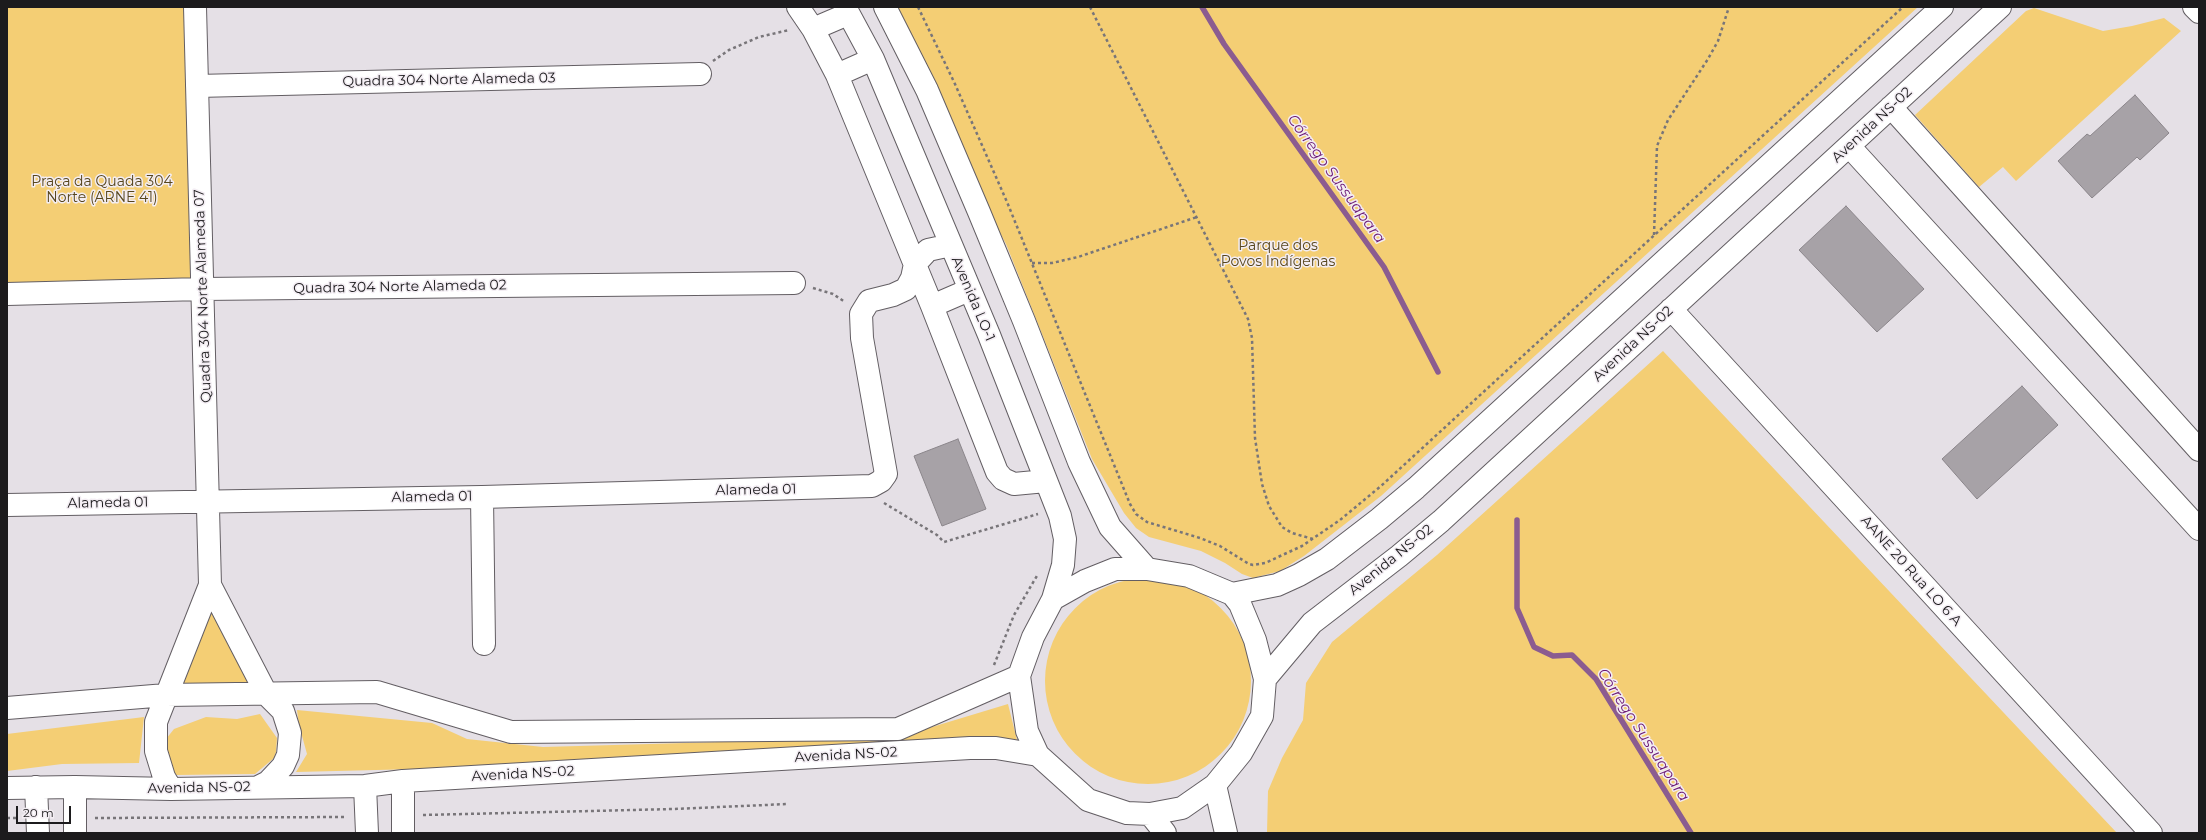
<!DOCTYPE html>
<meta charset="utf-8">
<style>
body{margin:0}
#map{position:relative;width:2206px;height:840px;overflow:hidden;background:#e5e0e6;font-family:Montserrat,sans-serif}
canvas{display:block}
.frame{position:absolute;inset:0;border:8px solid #1c1b1d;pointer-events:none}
.scale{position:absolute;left:16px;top:806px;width:55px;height:18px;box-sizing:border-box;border:2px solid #1c1b1d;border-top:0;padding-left:5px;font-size:12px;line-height:14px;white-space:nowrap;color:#1c1b1d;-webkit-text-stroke:3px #f3edf3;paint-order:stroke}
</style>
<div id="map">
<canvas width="2206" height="840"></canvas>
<div class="frame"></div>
<div class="scale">20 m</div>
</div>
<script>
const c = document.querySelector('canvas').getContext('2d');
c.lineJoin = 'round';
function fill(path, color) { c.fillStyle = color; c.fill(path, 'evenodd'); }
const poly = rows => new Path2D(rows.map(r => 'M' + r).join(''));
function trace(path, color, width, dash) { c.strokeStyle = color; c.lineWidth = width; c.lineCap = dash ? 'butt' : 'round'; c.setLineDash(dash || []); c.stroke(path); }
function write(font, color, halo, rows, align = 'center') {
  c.font = font + ' Montserrat,sans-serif'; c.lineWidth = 3; c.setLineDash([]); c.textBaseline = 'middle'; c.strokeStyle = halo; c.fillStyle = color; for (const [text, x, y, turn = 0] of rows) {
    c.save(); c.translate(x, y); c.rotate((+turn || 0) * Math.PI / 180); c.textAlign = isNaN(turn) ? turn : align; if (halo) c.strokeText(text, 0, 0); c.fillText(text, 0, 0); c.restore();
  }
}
fill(poly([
 [7,7,190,7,195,281,7,288],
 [897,7,1918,7,1381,496,1304,556,1280,571,1253,578,1242,574,1225,563,1201,551,1149,537,1136,528,1124,513,1092,459,1006,244,974,184],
 [2034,8,2103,31,2132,26,2164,18,2181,31,2016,181,2003,167,1979,187,1915,115,2026,11],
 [1663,351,2117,833,1267,833,1268,791,1282,758,1303,720,1306,683,1332,642,1437,555],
 '1045 681a103 103 0 1 1 206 0a103 103 0 1 1-206 0Z',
 [210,585,267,695,166,695],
 [1008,704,1018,744,457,768,296,772,307,754,299,725,297,710,432,723,467,739,543,747,899,737],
 [260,714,277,738,276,752,274,758,255,774,176,775,167,759,166,739,174,729,206,717,237,719],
 [144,717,139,763,62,764,7,771,7,734]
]), '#f4ce74');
trace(poly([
 [1202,7,1224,44,1384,267,1438,372],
 [1517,520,1517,608,1534,647,1553,656,1572,655,1596,679,1691,833]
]), '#8b5c90', 5.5);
const building = poly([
 [2135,95,2169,133,2140,160,2137,157,2092,198,2058,161,2087,134,2090,136,2135,95],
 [1846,206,1924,289,1877,332,1799,250,1846,206],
 [2022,386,2058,425,1977,499,1942,459,2022,386],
 [958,439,986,509,942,526,914,456,958,439]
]);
fill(building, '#a7a2a7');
trace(building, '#8a858a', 1);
const minor = poly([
 [798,7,813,29,837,75,932,306,997,472,1003,479,1014,484,1046,481],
 [845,7,873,59,989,335,1060,516,1065,539,1063,565,1053,599],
 [885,7,927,90,979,212,1024,321,1079,462,1110,527,1147,569],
 [2194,7,2199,12],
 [813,29,848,14],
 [837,75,873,59],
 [197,86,700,74],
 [1891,107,2199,450],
 [1849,146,2199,529],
 [7,294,202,289,794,283],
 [932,306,969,290],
 [1671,309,2151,833],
 [482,497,484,644],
 [7,505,482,497,872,486,881,481,886,474,862,338,861,314,869,301,893,295,906,289,912,278,915,264,928,250,951,245],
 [1115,569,1147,569,1189,576,1232,594,1240,604,1255,640,1265,679,1262,716,1241,753,1215,785,1182,808,1150,814,1127,813,1088,800,1038,755,1027,731,1019,676,1033,637,1053,599,1085,581,1115,569],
 [210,585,267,695,283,711,290,733,288,755,283,766,268,782,258,787],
 [1232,594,1277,585,1299,575,1327,559,1379,519,1416,488,1942,7],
 [1265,679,1312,623,1399,556,1441,521,2000,7],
 [7,708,166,695,377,692,511,732,898,729,1019,676],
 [1215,785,1226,833],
 [365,786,367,833],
 [36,787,38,833],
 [7,788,75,787,171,789,365,786,403,781,970,748,996,748,1038,755],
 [171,789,164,777,156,751,156,722,210,585,195,7],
 [1150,814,1165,833],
 [75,833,75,787],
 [403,833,403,781]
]);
trace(minor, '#635e63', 24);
trace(poly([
 [918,7,955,84,1007,202,1130,504,1136,514,1147,522,1200,538,1220,546,1249,564,1253,565,1265,563,1302,546,1340,520,1381,486,1903,7],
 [1090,7,1248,319,1252,338,1255,438,1262,484,1269,506,1282,527,1292,533,1313,539],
 [713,61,729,50,759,37,789,30],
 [1654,235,1657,146,1668,120,1708,59,1718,41,1729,7],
 [1032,263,1052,263,1078,257,1197,217],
 [813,288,833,294,845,302],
 [884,503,937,535,944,542,1038,514],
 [994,665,1014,615,1038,574],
 [423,815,674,809,788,804],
 [7,818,18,818],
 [95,818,346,817]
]), '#787579', 2.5, [3, 3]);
trace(minor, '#fff', 22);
write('14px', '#1c1b1d', '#f3edf3', [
 ["Quadra 304 Norte Alameda 03",449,80,-1],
 ["Avenida NS-02",1872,125,-43],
 ["Quadra 304 Norte Alameda 02",400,287,-1],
 ["Quadra 304 Norte Alameda 07",203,296,-92],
 ["Avenida LO-1",973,299,67],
 ["Avenida NS-02",1633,344,-43],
 ["Alameda 01",756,490,-1],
 ["Alameda 01",432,497,-1],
 ["Alameda 01",108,503,-1],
 ["Avenida NS-02",1391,560,-39],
 ["AANE 20 Rua LO 6 A",1911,571,48],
 ["Avenida NS-02",846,755,-3],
 ["Avenida NS-02",523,774,-3],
 ["Avenida NS-02",199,788,-1]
]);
write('14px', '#57461c', '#f3edf3', [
 ["Praça da Quada 304",102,182],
 ["Norte (ARNE 41)",102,198],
 ["Parque dos",1278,246],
 ["Povos Indígenas",1278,262]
]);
write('italic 15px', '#6b1974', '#f3edf3', [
 ["Córrego Sussuapara",1336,179,54],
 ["Córrego Sussuapara",1643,735,57]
]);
</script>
